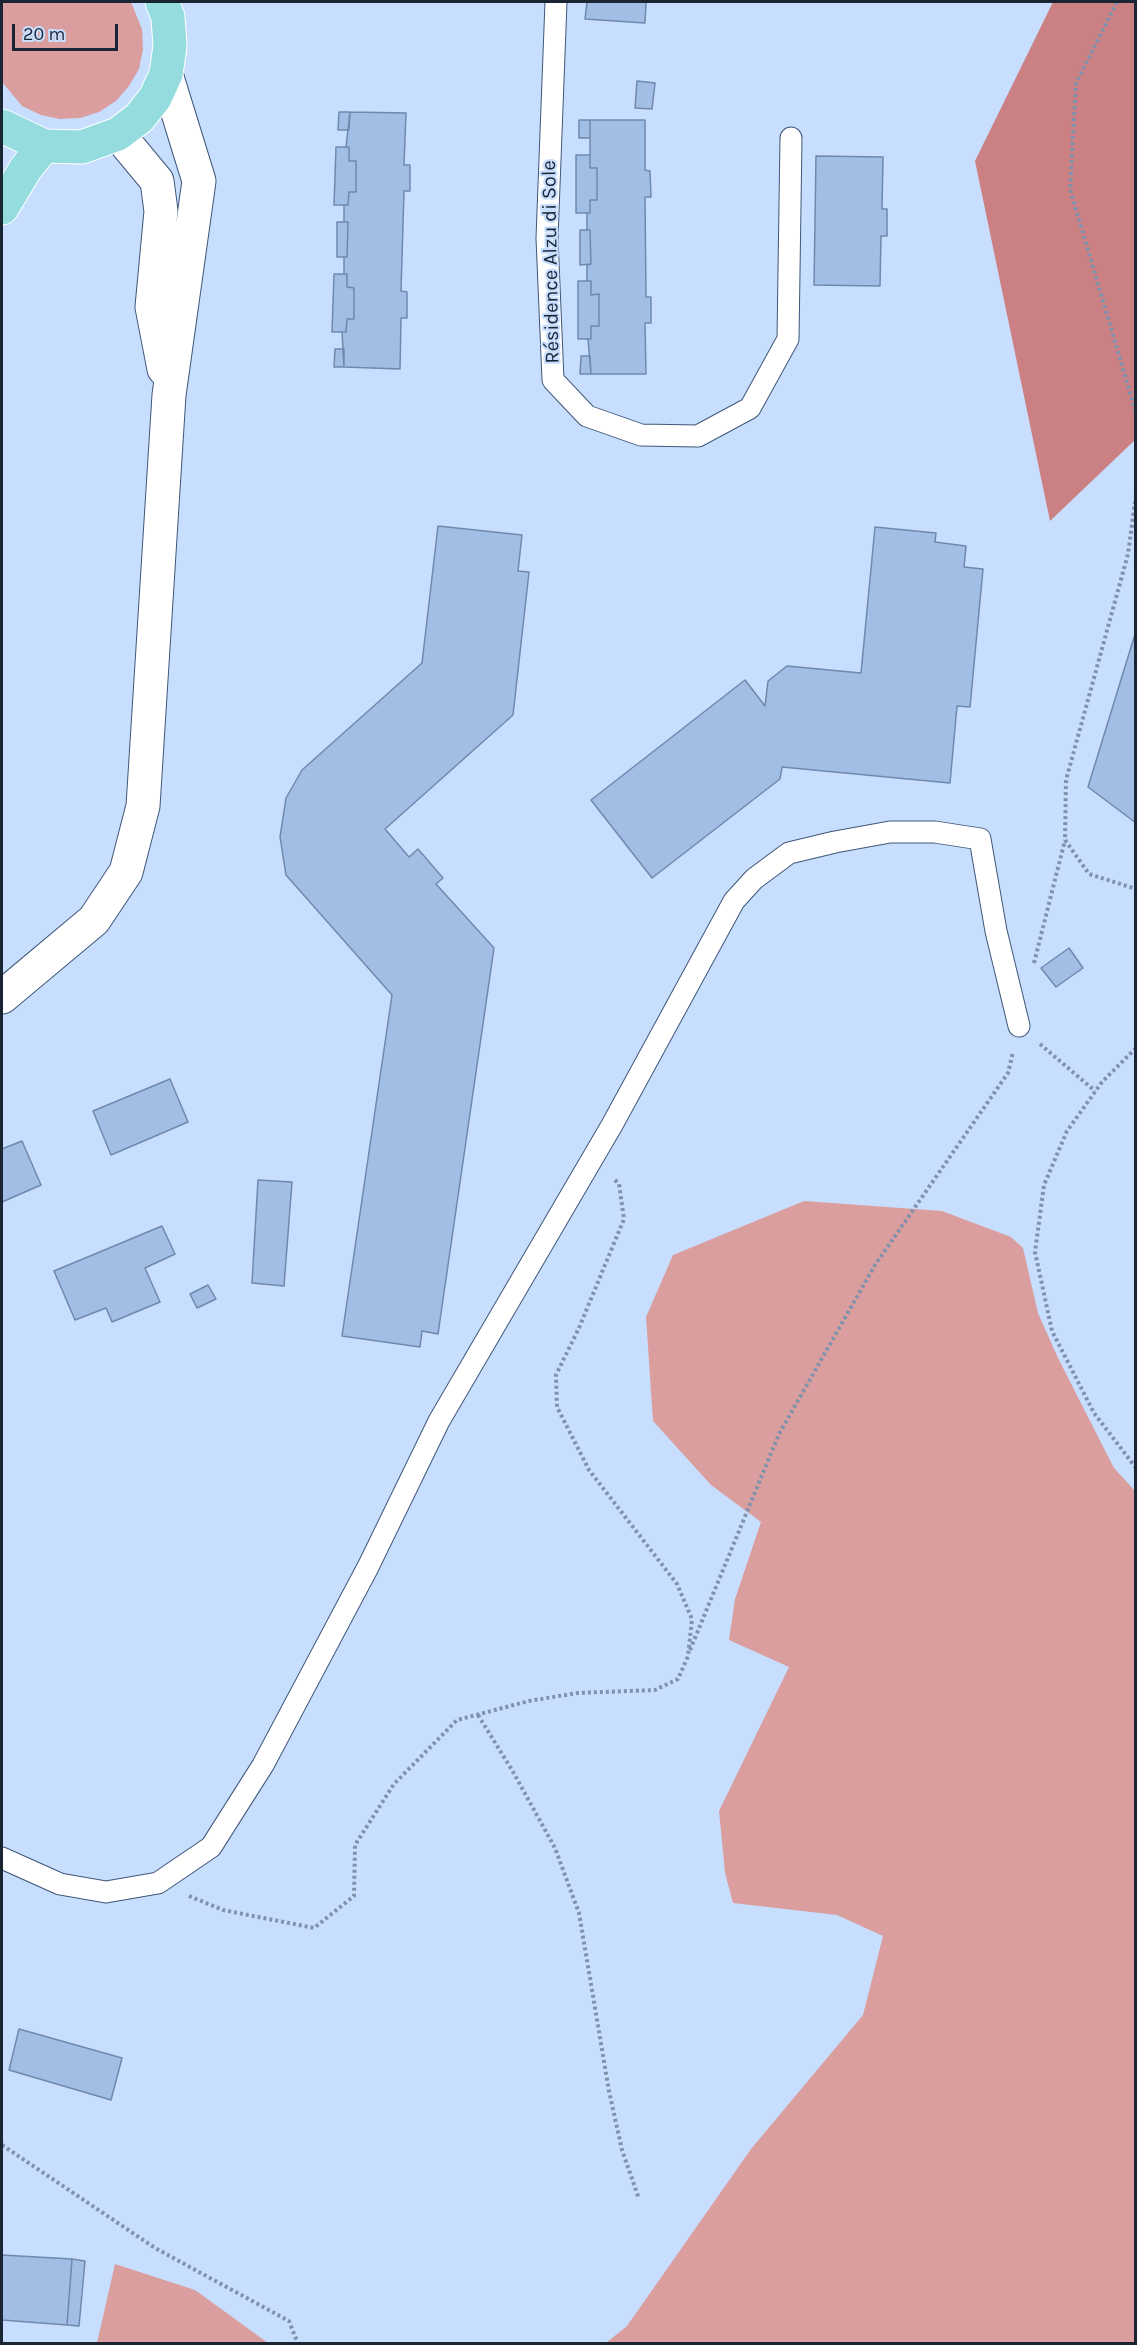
<!DOCTYPE html>
<meta charset="utf-8">
<style>
body{margin:0}
#map{position:relative;width:1137px;height:2345px;overflow:hidden;background:#c8defe;font-family:Karla,sans-serif}
canvas{display:block}
.frame{position:absolute;inset:0;border:3px solid #1a2534;pointer-events:none}
.scale{position:absolute;left:12px;top:24px;width:106px;height:27px;box-sizing:border-box;border:3px solid #1a2534;border-top:0;padding-left:8px;font-size:18px;line-height:21px;white-space:nowrap;color:#1a2534;-webkit-text-stroke:4px #c8defe;paint-order:stroke}
</style>
<div id="map">
<canvas width="1137" height="2345"></canvas>
<div class="frame"></div>
<div class="scale">20 m</div>
</div>
<script>
const c = document.querySelector('canvas').getContext('2d');
c.lineJoin = 'round';
function fill(path, color) { c.fillStyle = color; c.fill(path, 'evenodd'); }
const poly = rows => new Path2D(rows.map(r => 'M' + r).join(''));
function trace(path, color, width, dash) { c.strokeStyle = color; c.lineWidth = width; c.lineCap = dash ? 'butt' : 'round'; c.setLineDash(dash || []); c.stroke(path); }
function write(font, color, halo, rows, align = 'center') {
  c.font = font + ' Karla,sans-serif'; c.lineWidth = 4.5; c.setLineDash([]); c.textBaseline = 'middle'; c.strokeStyle = halo; c.fillStyle = color; for (const [text, x, y, turn = 0] of rows) {
    c.save(); c.translate(x, y); c.rotate((+turn || 0) * Math.PI / 180); c.textAlign = isNaN(turn) ? turn : align; if (halo) c.strokeText(text, 0, 0); c.fillText(text, 0, 0); c.restore();
  }
}
fill(poly([
 [3,2,131,2,142,29,143,49,139,69,129,86,116,101,99,112,80,118,60,119,41,115,22,106,2,82],
 [804,1201,942,1211,1011,1237,1023,1248,1038,1313,1058,1358,1114,1468,1135,1491,1135,2343,606,2343,627,2326,751,2149,863,2015,883,1936,837,1915,733,1903,725,1873,719,1811,789,1667,729,1640,735,1599,761,1522,711,1485,653,1421,646,1317,673,1255],
 [115,2264,195,2290,268,2343,97,2343]
]), '#da9e9f');
fill(poly([
 [1053,2,1135,2,1136,439,1050,521,975,161]
]), '#cb8184');
const building = poly([
 [587,2,646,2,645,23,585,19,587,2],
 [637,81,655,83,652,109,635,108,637,81],
 [339,112,350,112,349,130,338,130,339,112],
 [350,112,406,113,404,165,410,165,410,191,404,191,401,291,407,292,407,318,401,318,400,369,344,367,342,332,346,332,347,319,354,319,354,288,347,287,347,274,344,274,344,257,347,257,348,222,344,222,344,205,348,205,349,192,356,192,356,161,349,161,349,147,346,147,350,112],
 [579,120,590,120,590,138,579,138,579,120],
 [590,120,645,120,645,170,650,171,651,197,645,197,646,297,651,297,651,323,645,323,646,374,591,374,588,339,591,339,591,326,599,326,599,294,591,295,591,281,587,281,587,265,591,264,590,230,587,230,587,213,590,213,590,200,597,200,597,168,590,168,590,120],
 [336,147,349,147,349,161,356,161,356,192,349,192,348,205,334,205,336,147],
 [576,155,590,155,590,168,597,168,597,200,590,200,590,213,576,213,576,155],
 [816,156,883,157,882,209,887,209,887,236,881,236,880,286,814,285,816,156],
 [337,222,348,222,347,257,337,257,337,222],
 [580,230,590,230,591,264,580,265,580,230],
 [334,274,347,274,347,287,354,288,354,319,347,319,346,332,332,332,334,274],
 [578,281,591,281,591,295,599,294,599,326,591,326,591,339,578,339,578,281],
 [335,349,344,349,344,367,334,367,335,349],
 [581,356,590,356,591,374,580,374,581,356],
 [438,526,522,535,518,571,529,572,513,715,385,829,409,857,418,849,443,878,436,884,494,948,438,1334,422,1331,420,1347,342,1336,392,995,286,875,280,837,286,798,302,770,422,663,438,526],
 [875,527,936,533,935,542,966,546,964,567,983,569,970,707,957,706,950,783,782,767,780,779,652,878,591,800,745,680,765,706,768,681,787,666,861,673,875,527],
 [1136,631,1136,823,1088,787,1136,631],
 [1069,948,1083,968,1056,987,1041,968,1069,948],
 [170,1079,188,1122,111,1155,93,1111,170,1079],
 [22,1141,41,1185,2,1202,2,1149,22,1141],
 [258,1180,292,1182,284,1286,252,1283,258,1180],
 [162,1226,175,1254,145,1268,160,1302,112,1322,106,1308,75,1320,54,1271,162,1226],
 [208,1285,216,1299,197,1308,190,1294,208,1285],
 [19,2029,122,2058,111,2100,9,2070,19,2029],
 [2,2255,72,2259,67,2325,2,2320,2,2255],
 [72,2259,85,2261,79,2326,67,2325,72,2259]
]);
fill(building, '#a3bee5');
trace(building, '#6f89ad', 1.5);
const service = poly([
 [556,2,547,238,553,380,587,416,641,435,698,436,750,408,788,339,791,138],
 [2,1858,60,1884,106,1892,158,1883,211,1847,263,1765,368,1567,439,1421,612,1125,734,901,754,879,789,853,835,842,890,832,935,832,980,839,996,931,1019,1026]
]);
const secondary = poly([
 [118,134,157,181,161,211,152,307,164,369],
 [2,997,94,920,126,872,143,806,169,395,199,181,166,74]
]);
const primary = poly([
 [2,126,44,146,82,147,118,134,139,118,155,98,166,74,170,46,168,17,162,2],
 [2,208,26,168,44,146]
]);
trace(service, '#3f5779', 23);
trace(secondary, '#3f5779', 35);
trace(primary, '#fff', 35);
trace(poly([
 [1117,2,1076,83,1070,189,1136,413],
 [1136,495,1128,554,1066,780,1065,840,1089,874,1136,889],
 [1034,963,1065,840],
 [1040,1044,1095,1091],
 [1136,1048,1102,1082,1067,1131,1044,1185,1035,1252,1052,1331,1094,1413,1136,1468],
 [690,1650,779,1434,875,1265,1008,1073,1013,1052],
 [478,1715,512,1770,555,1848,579,1913,609,2091,622,2150,639,2199],
 [189,1896,223,1910,314,1928,354,1896,355,1845,394,1784,457,1720,529,1701,577,1693,655,1690,678,1679,688,1656,692,1619,677,1584,589,1470,557,1407,556,1375,579,1328,624,1219,619,1184,614,1179],
 [2,2145,155,2248,289,2321,298,2344]
]), '#8092ab', 4, [3, 3]);
trace(service, '#fff', 21);
trace(secondary, '#fff', 33);
trace(primary, '#94dcdd', 33);
write('20px', '#1a2534', '#c8defe', [
 ["Résidence Alzu di Sole",551,262,-91]
]);
</script>
